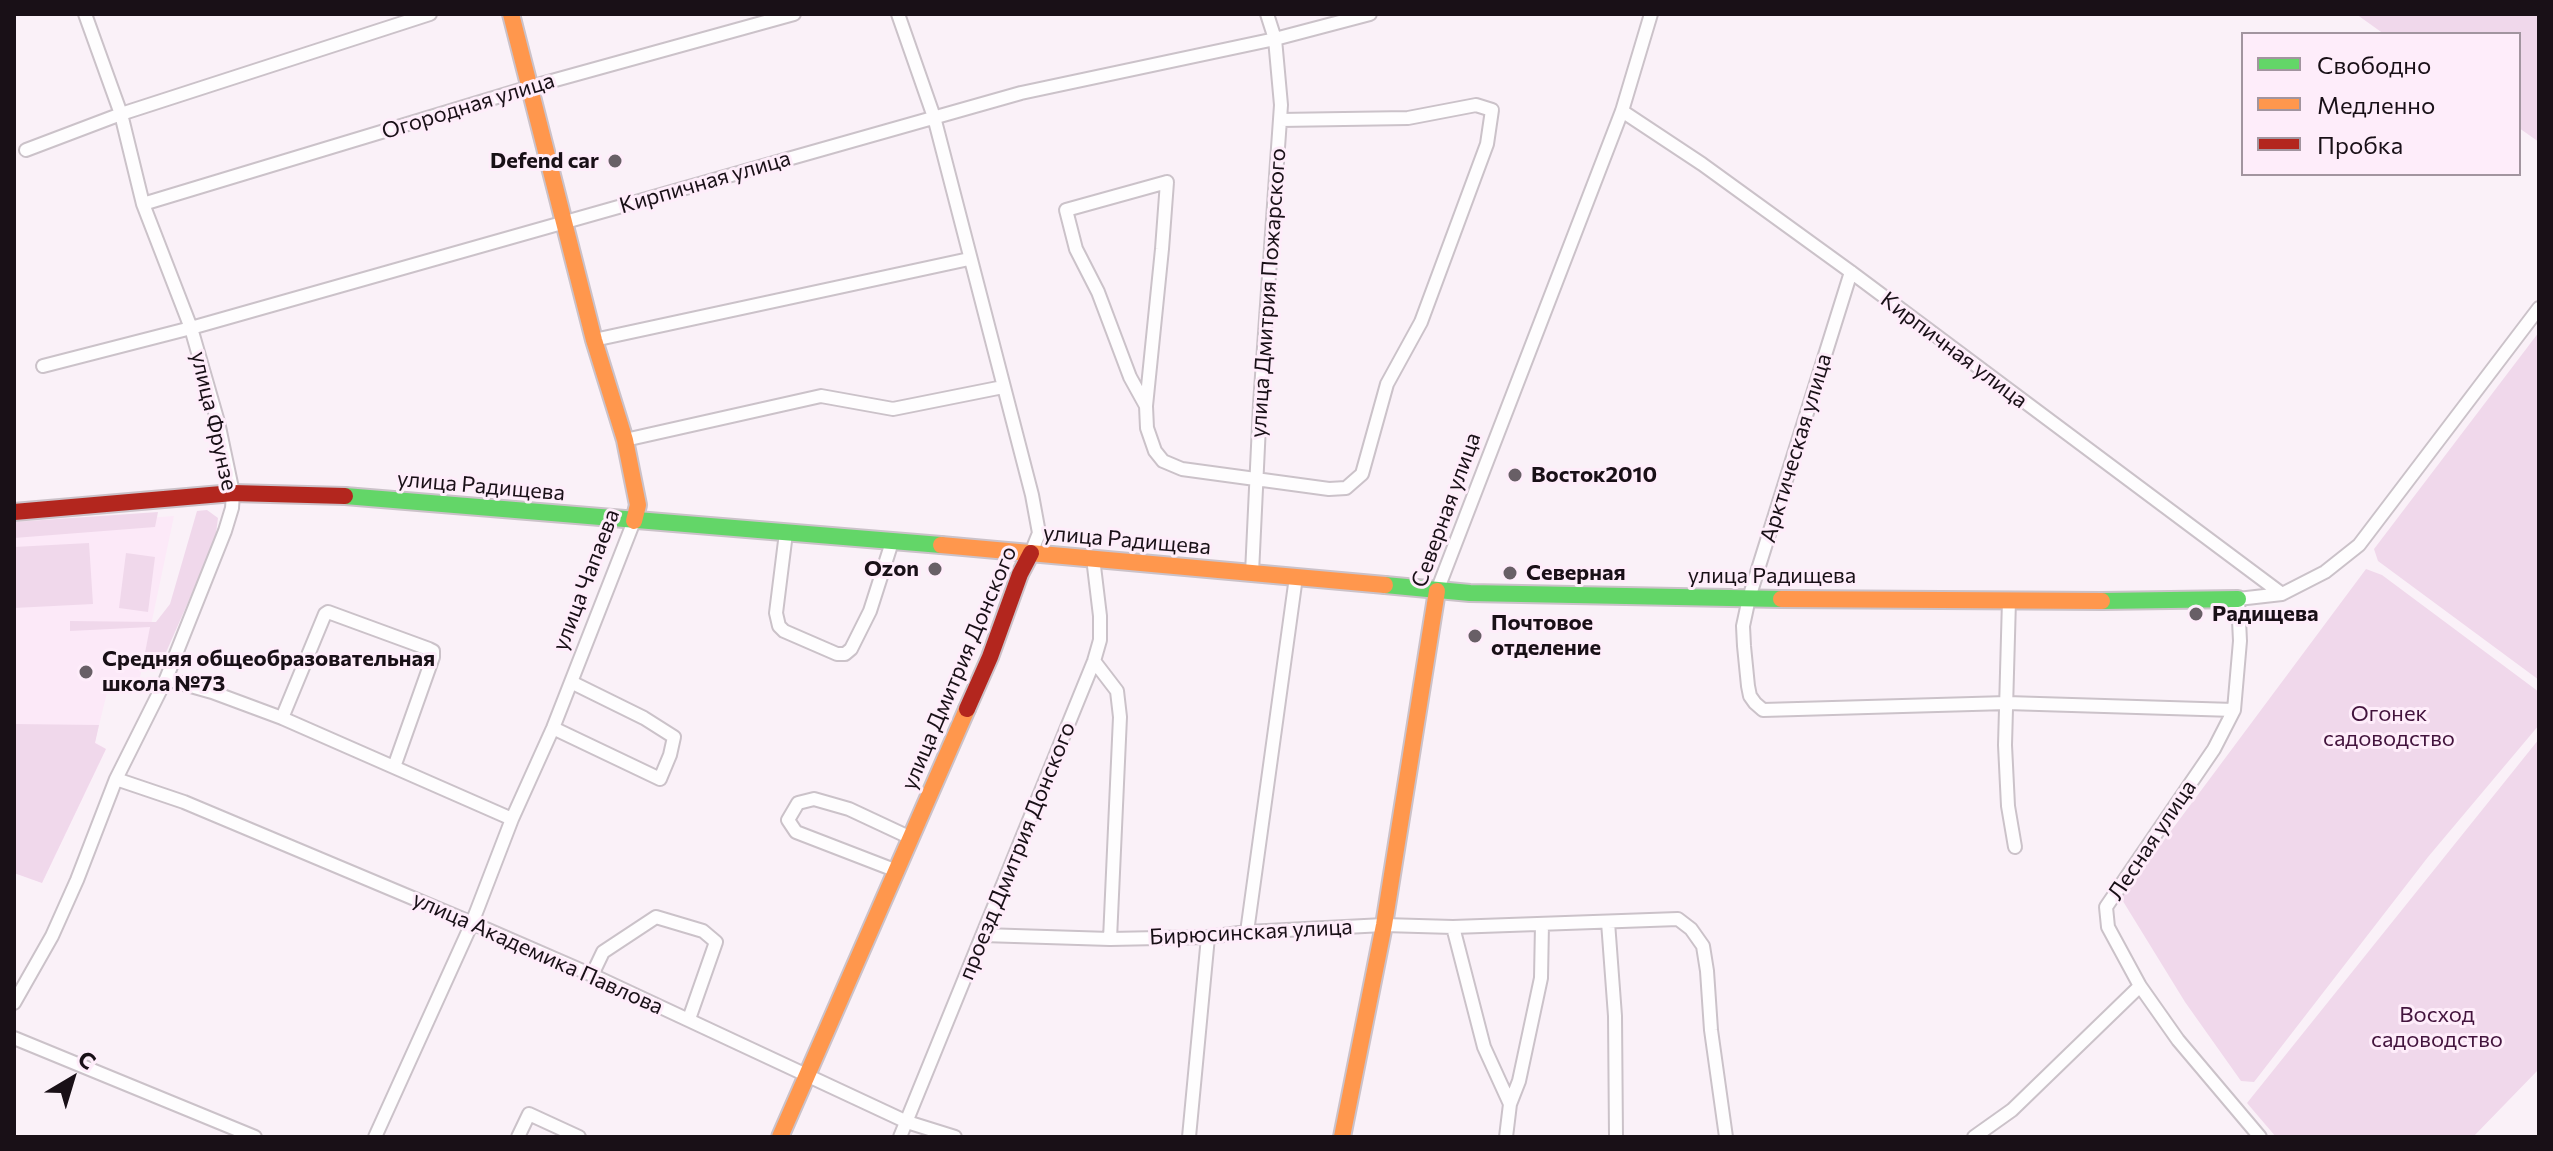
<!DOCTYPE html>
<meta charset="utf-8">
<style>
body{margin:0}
#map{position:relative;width:2553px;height:1151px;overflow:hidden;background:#faf1f8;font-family:Commissioner,sans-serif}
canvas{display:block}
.frame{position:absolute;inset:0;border:16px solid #191017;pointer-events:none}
.legend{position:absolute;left:2241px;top:32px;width:280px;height:144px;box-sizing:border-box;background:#feedfa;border:2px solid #a2959f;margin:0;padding:10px 14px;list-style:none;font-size:24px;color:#191017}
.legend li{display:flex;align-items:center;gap:16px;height:40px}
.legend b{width:40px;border:2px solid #a2959f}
.north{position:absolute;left:32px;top:1039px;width:80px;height:80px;-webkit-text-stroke:6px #feedfa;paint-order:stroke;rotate:38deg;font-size:22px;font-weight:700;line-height:32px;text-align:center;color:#191017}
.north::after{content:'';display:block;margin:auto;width:28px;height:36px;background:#191017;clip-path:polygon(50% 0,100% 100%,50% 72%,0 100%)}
</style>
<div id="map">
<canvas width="2553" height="1151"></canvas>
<div class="frame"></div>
<ul class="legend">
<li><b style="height:10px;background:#63d668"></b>Свободно</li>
<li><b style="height:10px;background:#ff974d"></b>Медленно</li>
<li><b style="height:10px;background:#b3261e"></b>Пробка</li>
</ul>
<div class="north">С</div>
</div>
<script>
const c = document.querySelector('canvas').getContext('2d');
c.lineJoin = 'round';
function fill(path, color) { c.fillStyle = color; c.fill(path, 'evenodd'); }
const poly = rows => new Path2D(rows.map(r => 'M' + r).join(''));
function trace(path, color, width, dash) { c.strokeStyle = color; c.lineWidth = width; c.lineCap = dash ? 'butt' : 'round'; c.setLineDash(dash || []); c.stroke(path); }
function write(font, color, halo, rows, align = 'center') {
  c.font = font + ' Commissioner,sans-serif'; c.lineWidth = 6; c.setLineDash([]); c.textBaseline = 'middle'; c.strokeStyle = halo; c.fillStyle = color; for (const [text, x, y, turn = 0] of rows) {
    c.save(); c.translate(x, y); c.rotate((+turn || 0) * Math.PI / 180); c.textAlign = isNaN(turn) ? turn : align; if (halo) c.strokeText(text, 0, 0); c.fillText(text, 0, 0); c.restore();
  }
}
fill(poly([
 [174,516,139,682,110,680,95,742,106,749,42,883,14,873,14,527]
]), '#fce9f8');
fill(poly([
 [2356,14,2539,14,2539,142,2519,128,2519,34,2384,34],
 [2539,332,2539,680,2378,561,2374,549],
 [207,510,218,518,215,541,164,657,142,668,150,627,70,631,70,621,156,622,170,604,197,511],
 [158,512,155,527,14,538,14,522],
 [89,543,93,604,14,608,14,547],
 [126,553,155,557,148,612,119,608],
 [2366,569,2382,575,2539,692,2539,725,2428,857,2254,1082,2241,1081,2185,1002,2121,898],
 [14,724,99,725,95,743,106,749,42,883,14,873],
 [2539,739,2539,1069,2473,1137,2276,1137,2247,1103]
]), '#f0d8eb');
const street = poly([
 [898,14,934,117,1032,495,1039,533,1031,553],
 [1622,111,1702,164,1851,272,2282,594],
 [26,150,121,114,430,14],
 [1167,182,1162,249,1146,406,1130,377,1098,292,1076,249,1066,210,1167,182],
 [143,204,530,87,794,14],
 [1851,272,1749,598,1743,626,1744,646,1748,686,1750,696,1755,703,1763,710,2007,703,2234,710],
 [594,340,969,259],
 [43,366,191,328,1021,93,1275,39,1370,14],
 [1146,406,1147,428,1155,451,1163,461,1182,469,1329,489,1346,488,1362,474,1387,384,1421,322,1487,144,1492,110,1476,105,1408,118,1280,120],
 [625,440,821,396,893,409,1003,387],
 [786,533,776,613,779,626,784,631,837,654,845,654,851,649,870,611,892,542],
 [1252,573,1260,404,1281,105,1275,39,1267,14],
 [1437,591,1622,111,1651,14],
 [2009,600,2005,745,2008,806,2015,847],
 [1094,661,1117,691,1120,717,1110,939,1208,937,1247,932,1384,925,1453,927,1678,919,1691,929,1703,946,1707,971,1711,1030,1726,1137],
 [166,679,212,692,282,718,512,819],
 [282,718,325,614,328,612,429,649,433,651,433,657,394,767],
 [553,728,660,779,670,755,674,737,644,718,571,682],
 [116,779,184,802,472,923,592,975,907,1122,955,1137],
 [897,871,796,832,788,820,798,803,814,799,849,809,911,838],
 [1608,922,1615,1016,1616,1137],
 [1453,927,1484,1047,1510,1104],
 [1247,932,1296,577],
 [983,935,1110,939],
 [592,975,603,952,656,917,703,931,716,942,689,1019],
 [14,1003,52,936,77,880,116,779,166,679,225,531,232,508,233,493,218,422,191,328,143,204,121,114,85,14],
 [14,1038,255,1137],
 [375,1137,472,923,512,819,553,728,634,521],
 [518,1137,529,1114,579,1137],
 [900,1137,1094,661,1100,640,1100,616,1093,558],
 [1189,1137,1208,937],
 [1506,1137,1510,1104,1519,1081,1541,978,1542,924],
 [1974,1137,2012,1110,2140,986],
 [2260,1137,2178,1040,2140,986,2108,927,2106,907,2214,749,2234,710,2240,641,2238,599,2282,594,2325,572,2359,545,2539,308]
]);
const fast = poly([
 [345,496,941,545],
 [1385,585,1470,593,1781,599],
 [2102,601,2238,599]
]);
const slow = poly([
 [511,14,594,340,625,440,638,505,634,521],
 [941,545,1385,585],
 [1781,599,2102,601],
 [780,1137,967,709],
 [1342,1137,1384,925,1437,591]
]);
const jam = poly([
 [14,512,233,493,345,496],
 [967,709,990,657,1020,574,1031,553]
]);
trace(street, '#cbc2c9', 16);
trace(fast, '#cbc2c9', 20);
trace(slow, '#cbc2c9', 20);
trace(jam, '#cbc2c9', 20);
trace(street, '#fefdfe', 12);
trace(fast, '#63d668', 16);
trace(slow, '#ff974d', 16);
trace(jam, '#b3261e', 16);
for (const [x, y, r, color] of [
 [615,161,8,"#685f66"],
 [1515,475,8,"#685f66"],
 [935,569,8,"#685f66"],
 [1510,573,8,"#685f66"],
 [2196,614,8,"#685f66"],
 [1475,636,8,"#685f66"],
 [86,672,8,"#685f66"]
]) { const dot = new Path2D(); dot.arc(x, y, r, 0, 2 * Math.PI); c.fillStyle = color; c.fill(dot); trace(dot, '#feedfa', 3); }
write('22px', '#191017', '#feedfa', [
 ["Огородная улица",468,106,-17],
 ["Кирпичная улица",705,182,-16],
 ["улица Дмитрия Пожарского",1268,293,-86],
 ["Кирпичная улица",1954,350,37],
 ["улица Фрунзе",214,421,77],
 ["Арктическая улица",1796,448,-73],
 ["улица Радищева",481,486,5],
 ["Северная улица",1446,510,-70],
 ["улица Радищева",1127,540,5],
 ["улица Радищева",1772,576],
 ["улица Чапаева",586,580,-69],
 ["улица Дмитрия Донского",959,668,-67],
 ["Лесная улица",2152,840,-56],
 ["проезд Дмитрия Донского",1017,851,-68],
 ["Бирюсинская улица",1251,932,-3],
 ["улица Академика Павлова",538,953,24]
]);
write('bold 22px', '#191017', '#feedfa', [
 ["Defend car",599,161,"right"],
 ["Восток2010",1531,475],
 ["Ozon",919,569,"right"],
 ["Северная",1526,573],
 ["Радищева",2212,614],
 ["Почтовое",1491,623],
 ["отделение",1491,648],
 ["Средняя общеобразовательная",102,659],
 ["школа №73",102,684]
], 'left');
write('22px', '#43143d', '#feedfa', [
 ["Огонек",2389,714],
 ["садоводство",2389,739],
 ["Восход",2437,1015],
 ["садоводство",2437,1040]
]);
</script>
